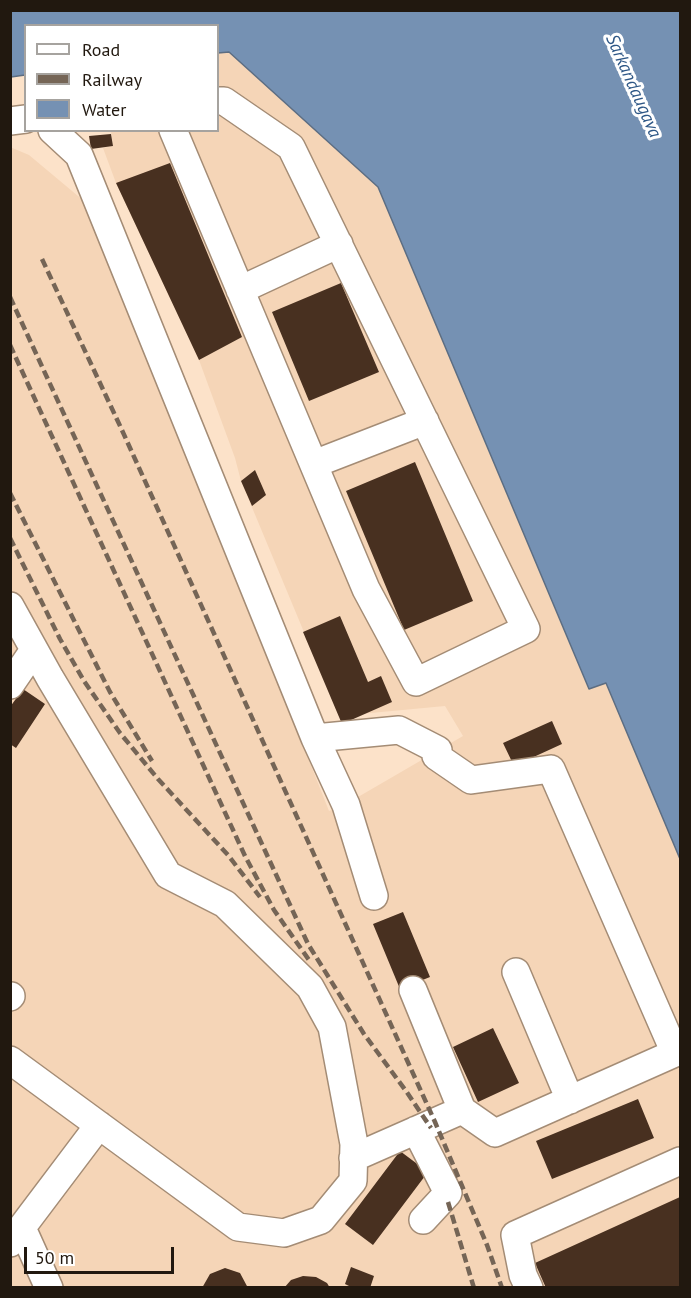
<!DOCTYPE html>
<style>
body{margin:0}
#map{position:relative;width:691px;height:1298px;overflow:hidden;background:#fce2c9;font-family:"PT Sans",sans-serif}
canvas{display:block}
.frame{position:absolute;inset:0;border:12px solid #21180f;pointer-events:none}
.legend{position:absolute;left:24px;top:24px;width:195px;height:108px;box-sizing:border-box;background:#fff;border:2px solid #a6a39f;margin:0;padding:8px 10px;list-style:none;font-size:18px;color:#21180f}
.legend li{display:flex;align-items:center;gap:12px;height:30px}
.legend b{width:30px;border:2px solid #a6a39f}
.scale{position:absolute;left:24px;top:1247px;width:150px;height:27px;box-sizing:border-box;border:3px solid #21180f;border-top:0;padding-left:8px;font-size:18px;line-height:21px;white-space:nowrap;color:#21180f;-webkit-text-stroke:4px #fff;paint-order:stroke}
</style>
<div id="map">
<canvas width="691" height="1298"></canvas>
<div class="frame"></div>
<ul class="legend">
<li><b style="height:8px;background:#fff"></b>Road</li>
<li><b style="height:8px;background:#756556"></b>Railway</li>
<li><b style="height:16px;background:#7591b3"></b>Water</li>
</ul>
<div class="scale">50 m</div>
</div>
<script>
const c = document.querySelector('canvas').getContext('2d');
c.lineJoin = 'round';
function fill(path, color) { c.fillStyle = color; c.fill(path, 'evenodd'); }
const poly = rows => new Path2D(rows.map(r => 'M' + r).join(''));
function trace(path, color, width, dash) { c.strokeStyle = color; c.lineWidth = width; c.lineCap = dash ? 'butt' : 'round'; c.setLineDash(dash || []); c.stroke(path); }
function write(font, color, halo, rows, align = 'center') {
  c.font = font + ' "PT Sans",sans-serif'; c.lineWidth = 6; c.setLineDash([]); c.textBaseline = 'middle'; c.strokeStyle = halo; c.fillStyle = color; for (const [text, x, y, turn = 0] of rows) {
    c.save(); c.translate(x, y); c.rotate((+turn || 0) * Math.PI / 180); c.textAlign = isNaN(turn) ? turn : align; if (halo) c.strokeText(text, 0, 0); c.fillText(text, 0, 0); c.restore();
  }
}
fill(poly([
 [229,52,378,187,588,688,606,683,680,859,680,1287,11,1287,10,147,29,155,84,201,98,226,329,811,346,804,463,736,445,706,339,716,241,481,235,458,199,360,116,183,103,148,113,146,111,131,218,130,218,53]
]), '#f5d5b7');
const water = poly([
 [10,11,680,11,680,859,606,683,589,689,378,187,229,52,218,53,218,26,26,26,25,75,11,77,10,11]
]);
fill(water, '#7591b3');
trace(water, '#5c6d82', 1.5);
fill(poly([
 [111,134,113,146,91,149,89,136],
 [170,163,242,337,199,360,116,183],
 [341,283,379,372,309,401,272,312],
 [415,462,473,601,404,630,346,491],
 [255,470,266,495,252,506,241,481],
 [340,616,368,682,381,676,392,702,342,724,303,632],
 [23,689,45,704,16,748,10,744,10,707],
 [552,721,562,744,514,766,503,743],
 [403,912,430,977,400,989,373,924],
 [493,1028,519,1083,478,1102,453,1047],
 [638,1099,654,1138,552,1179,536,1141],
 [400,1151,428,1172,373,1245,345,1224],
 [680,1197,680,1288,546,1288,535,1263],
 [351,1267,374,1276,370,1288,353,1288,345,1284],
 [225,1268,240,1273,248,1288,202,1288,210,1274],
 [303,1276,316,1277,327,1283,330,1288,284,1288,291,1280]
]), '#483020');
const minor = poly([
 [10,121,26,119],
 [52,130,79,155,315,738,346,805,374,896],
 [173,130,366,589,416,682,526,629,291,147,224,101,218,101],
 [240,290,339,244],
 [314,464,425,421],
 [10,606,50,678,168,875,225,904,310,987,332,1027,354,1144,353,1181,321,1220,284,1233,238,1227,10,1060],
 [10,685,34,650],
 [315,738,399,730,438,750,436,756,471,780,551,769,675,1053,495,1133,462,1110],
 [516,972,570,1100],
 [10,997,11,996],
 [416,1130,448,1193,423,1220],
 [353,1158,462,1110,413,990],
 [22,1228,49,1288],
 [10,1243,99,1125],
 [529,1288,523,1275,515,1235,680,1161]
]);
trace(minor, '#a48c75', 30);
trace(minor, '#fff', 27);
trace(poly([
 [42,259,121,428,435,1122,487,1245,502,1288],
 [10,297,308,944,364,1034,406,1091,431,1128],
 [10,345,245,856,274,910,309,960],
 [10,493,110,692,152,761],
 [10,538,60,639,84,681,120,733,158,779,228,855,260,897],
 [448,1202,474,1288]
]), '#756556', 4.5, [9, 4.5]);
write('italic 18px', '#2e5786', '#fff', [
 ["Sarkandaugava",633,86,66]
]);
</script>
